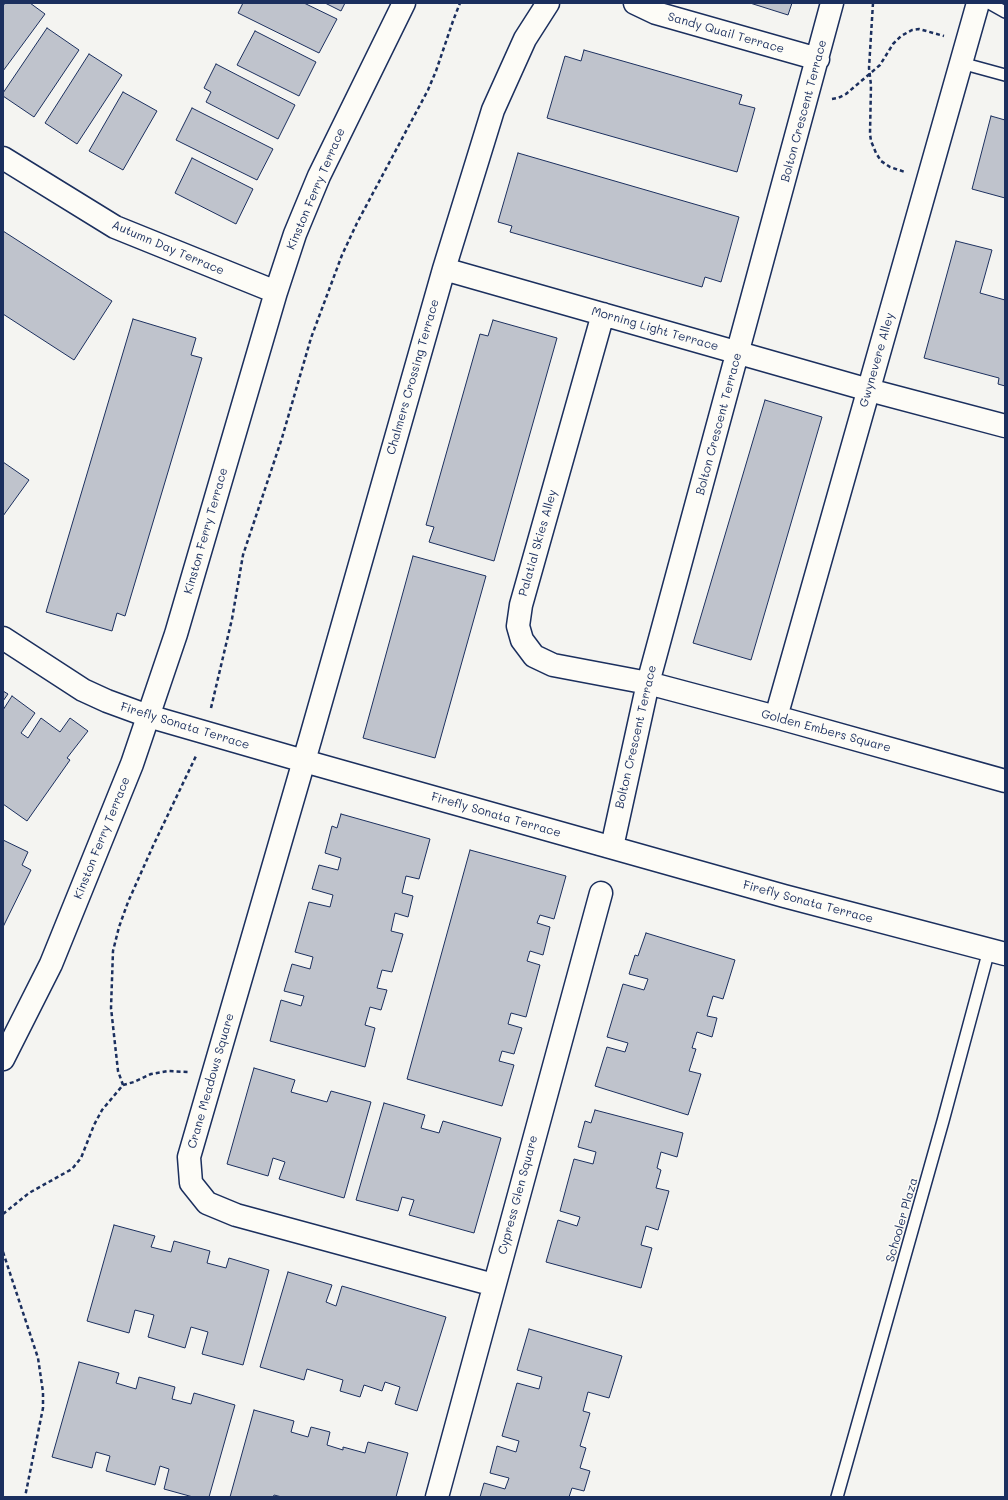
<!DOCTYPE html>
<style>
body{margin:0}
#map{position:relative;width:1008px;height:1500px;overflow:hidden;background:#f4f4f1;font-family:Mali,sans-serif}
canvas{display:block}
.frame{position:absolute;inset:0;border:4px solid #1b2f5e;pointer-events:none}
</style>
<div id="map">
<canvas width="1008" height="1500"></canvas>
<div class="frame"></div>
</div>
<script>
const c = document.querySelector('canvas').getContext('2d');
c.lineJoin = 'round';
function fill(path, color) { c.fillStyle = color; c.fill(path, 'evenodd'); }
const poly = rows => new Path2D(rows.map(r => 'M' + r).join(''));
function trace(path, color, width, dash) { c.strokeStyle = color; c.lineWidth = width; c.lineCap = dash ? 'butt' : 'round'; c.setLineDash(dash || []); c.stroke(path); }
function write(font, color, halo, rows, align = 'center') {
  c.font = font + ' Mali,sans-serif'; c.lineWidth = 3; c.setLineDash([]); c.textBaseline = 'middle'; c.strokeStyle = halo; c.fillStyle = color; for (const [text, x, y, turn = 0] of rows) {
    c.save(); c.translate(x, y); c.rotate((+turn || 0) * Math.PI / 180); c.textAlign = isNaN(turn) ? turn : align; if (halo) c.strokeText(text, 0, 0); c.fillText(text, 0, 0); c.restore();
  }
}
const building = poly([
 [5,3,30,3,45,14,3,71,3,6,5,3],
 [243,3,304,3,337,19,319,53,238,13,243,3],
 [325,3,345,3,341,11,325,3],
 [750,3,792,3,788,15,750,3],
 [47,28,79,50,34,117,3,96,3,93,47,28],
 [255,31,316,62,299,96,237,65,255,31],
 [584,50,742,95,739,104,755,108,737,172,547,118,565,56,581,61,584,50],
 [89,54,122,75,77,144,45,123,89,54],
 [216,64,295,105,278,139,206,102,211,92,204,88,216,64],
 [123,92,157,111,123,170,89,151,123,92],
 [192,108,273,149,257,180,176,140,192,108],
 [991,116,1005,120,1005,198,972,189,991,116],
 [518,153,739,217,721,282,705,277,702,287,510,232,512,226,498,222,518,153],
 [192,158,253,189,236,224,175,193,192,158],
 [3,231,112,301,74,360,3,314,3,231],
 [956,241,992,250,980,293,1005,300,1005,386,998,384,999,378,924,358,956,241],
 [133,319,196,338,191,355,202,358,125,616,117,613,112,631,46,612,133,319],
 [493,320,557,338,494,561,429,542,434,527,426,525,480,334,488,336,493,320],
 [765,400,822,417,751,660,693,643,765,400],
 [3,462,29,480,3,516,3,462],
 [413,556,486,576,435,758,363,738,413,556],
 [3,691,8,694,3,701,3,691],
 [12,696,35,713,21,733,28,738,41,718,60,732,70,718,88,731,67,758,70,760,27,821,3,804,3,710,12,696],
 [341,814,430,839,419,879,406,876,402,893,413,896,408,917,395,913,391,931,403,934,392,972,382,970,377,988,387,990,381,1010,370,1007,365,1025,375,1028,365,1067,270,1041,281,1000,301,1006,304,996,284,991,292,964,310,969,313,957,295,952,309,902,330,907,333,895,312,889,319,865,338,870,341,858,325,853,332,826,337,828,341,814],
 [3,840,28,852,22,865,31,870,3,927,3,840],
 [470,850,566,876,554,919,540,915,537,923,550,927,543,955,530,951,527,961,540,965,526,1017,511,1013,508,1024,522,1028,514,1054,502,1051,499,1061,514,1065,502,1106,407,1079,470,850],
 [646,933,735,960,723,999,713,996,707,1016,717,1018,712,1037,697,1032,692,1048,696,1049,689,1071,701,1074,688,1115,595,1086,607,1047,625,1052,628,1043,607,1037,623,984,644,990,648,979,629,974,635,955,638,956,646,933],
 [254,1068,295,1080,291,1092,327,1102,331,1091,371,1102,344,1198,279,1179,285,1162,273,1158,268,1176,227,1164,254,1068],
 [384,1103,425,1115,421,1128,439,1133,443,1121,501,1138,474,1233,409,1215,414,1200,402,1197,398,1211,356,1200,384,1103],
 [595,1110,683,1133,677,1157,661,1152,657,1168,661,1170,656,1188,669,1191,658,1230,646,1226,641,1245,652,1248,641,1288,546,1262,558,1220,577,1226,580,1217,560,1211,574,1159,593,1164,596,1152,578,1147,585,1121,591,1123,595,1110],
 [114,1225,155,1236,151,1247,171,1252,174,1241,210,1251,207,1263,226,1268,229,1258,269,1270,243,1365,202,1354,208,1332,191,1327,185,1348,148,1337,154,1315,135,1310,129,1333,87,1321,114,1225],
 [288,1272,332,1285,326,1302,336,1306,342,1286,446,1317,417,1411,395,1404,400,1387,385,1382,382,1391,364,1385,360,1397,340,1391,343,1380,307,1369,304,1380,260,1367,288,1272],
 [529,1329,622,1356,609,1398,588,1392,583,1411,590,1413,580,1446,586,1448,580,1468,590,1471,584,1491,572,1488,569,1497,480,1497,484,1483,505,1489,509,1478,490,1473,497,1446,516,1452,519,1441,502,1436,517,1383,539,1389,542,1377,517,1370,529,1329],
 [79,1362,119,1373,116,1383,136,1389,139,1377,175,1387,172,1399,191,1404,194,1393,235,1405,209,1497,193,1497,164,1489,169,1469,160,1466,155,1485,106,1471,110,1456,96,1452,92,1468,52,1457,79,1362],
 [254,1410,294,1421,291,1432,308,1437,311,1427,330,1432,327,1445,343,1450,343,1447,365,1453,368,1442,408,1453,396,1497,282,1497,274,1495,273,1497,230,1497,254,1410]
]);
fill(building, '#bfc3cc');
trace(building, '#1b2f5e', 1);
const lane = poly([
 [989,3,1005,12],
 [961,63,1005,75],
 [837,1497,943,1121,989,950]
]);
const street = poly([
 [635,3,656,13,818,59],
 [3,158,115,227,276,292],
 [444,269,869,390,1005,426],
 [603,314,521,605,518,626,522,640,534,656,553,665,648,683,776,717,1005,781],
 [3,638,83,690,107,701,148,716,304,761,784,896,1005,954],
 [776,717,978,3],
 [612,847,648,683,832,3],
 [3,1059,51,964,132,764,176,634,276,292,295,234,319,176,404,3],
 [494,1285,236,1215,207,1203,191,1183,189,1157,310,740,444,269,493,110,525,39,548,3],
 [437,1497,601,893]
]);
trace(lane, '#1b2f5e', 14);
trace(street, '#1b2f5e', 25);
trace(poly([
 [873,3,869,68,871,85,870,134,871,141,876,153,881,161,890,167,905,172],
 [832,99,838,98,846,94,880,65,893,44,901,36,912,30,919,29,944,36],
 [211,708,232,619,243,555,282,438,311,338,342,255,357,223,428,90,436,71,453,21,460,3],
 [123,1085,118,1071,111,1008,113,951,119,927,128,902,153,846,196,756],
 [3,1214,29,1193,72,1169,81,1158,94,1125,102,1110,123,1085,134,1082,151,1074,168,1071,188,1072],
 [3,1252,38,1358,43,1392,43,1408,25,1497]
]), '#1b2f5e', 2.5, [4, 3]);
trace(lane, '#fdfcf7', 11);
trace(street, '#fdfcf7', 22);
write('12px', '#1b2f5e', '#fdfcf7', [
 ["Sandy Quail Terrace",726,33,16],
 ["Bolton Crescent Terrace",804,111,-75],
 ["Kinston Ferry Terrace",316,189,-67],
 ["Autumn Day Terrace",168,248,23],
 ["Morning Light Terrace",655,329,16],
 ["Gwynevere Alley",877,360,-74],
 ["Chalmers Crossing Terrace",413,377,-74],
 ["Bolton Crescent Terrace",719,424,-75],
 ["Kinston Ferry Terrace",206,531,-74],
 ["Palatial Skies Alley",538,543,-74],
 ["Firefly Sonata Terrace",185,726,17],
 ["Golden Embers Square",826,731,15],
 ["Bolton Crescent Terrace",636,737,-77],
 ["Firefly Sonata Terrace",496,815,16],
 ["Kinston Ferry Terrace",102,838,-68],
 ["Firefly Sonata Terrace",808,902,15],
 ["Crane Meadows Square",211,1081,-74],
 ["Cypress Glen Square",518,1195,-75],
 ["Schooler Plaza",902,1220,-74]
]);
</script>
